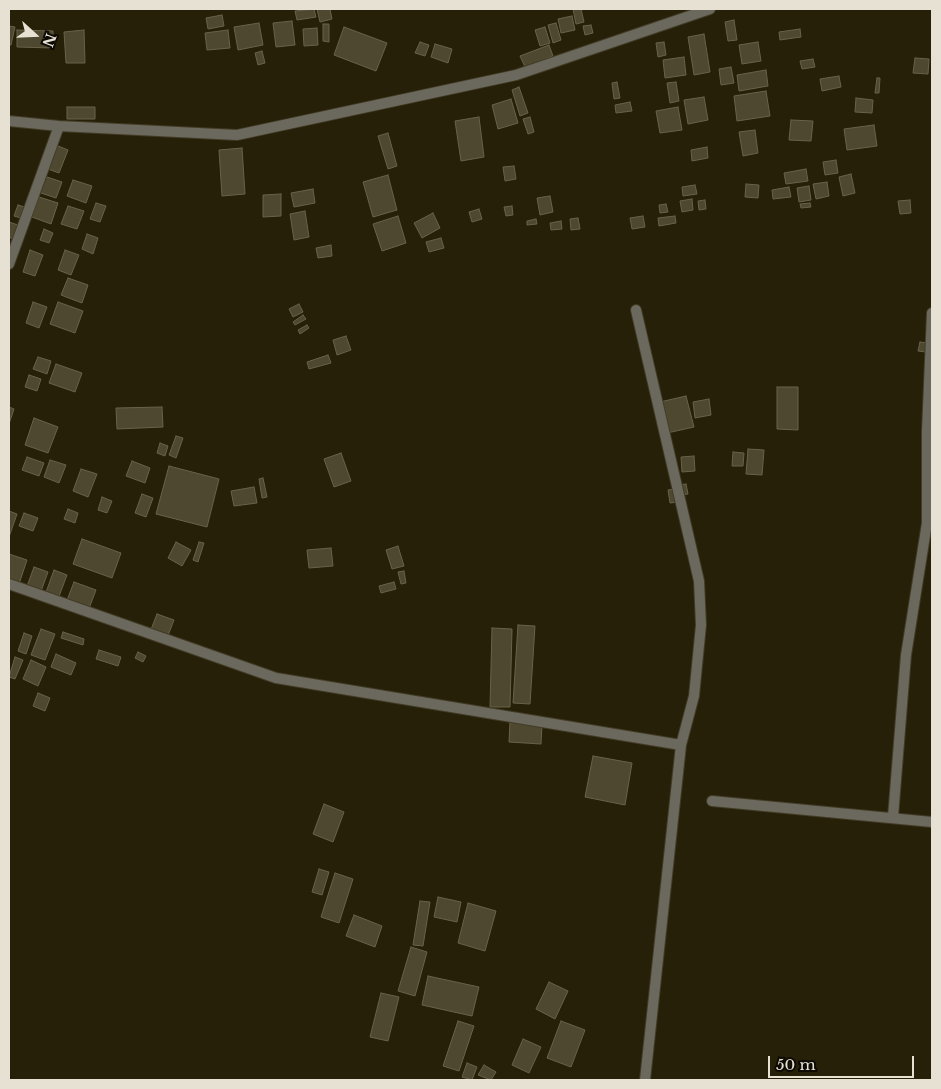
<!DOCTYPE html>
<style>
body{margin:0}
#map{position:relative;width:941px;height:1089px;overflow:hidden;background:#272009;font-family:"Libre Baskerville",serif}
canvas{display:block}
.frame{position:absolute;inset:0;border:10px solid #e6e1d3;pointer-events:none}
.north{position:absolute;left:10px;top:10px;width:50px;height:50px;-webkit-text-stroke:4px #0d0a03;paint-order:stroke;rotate:110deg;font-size:14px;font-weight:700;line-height:20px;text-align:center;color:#e6e1d3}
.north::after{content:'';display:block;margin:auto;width:18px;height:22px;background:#e6e1d3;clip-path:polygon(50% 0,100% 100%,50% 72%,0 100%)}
.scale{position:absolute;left:768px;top:1056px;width:146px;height:22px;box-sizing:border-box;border:2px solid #e6e1d3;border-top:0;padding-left:6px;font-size:15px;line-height:18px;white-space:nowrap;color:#e6e1d3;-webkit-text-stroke:4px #0d0a03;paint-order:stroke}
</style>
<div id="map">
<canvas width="941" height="1089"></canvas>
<div class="frame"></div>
<div class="north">N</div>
<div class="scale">50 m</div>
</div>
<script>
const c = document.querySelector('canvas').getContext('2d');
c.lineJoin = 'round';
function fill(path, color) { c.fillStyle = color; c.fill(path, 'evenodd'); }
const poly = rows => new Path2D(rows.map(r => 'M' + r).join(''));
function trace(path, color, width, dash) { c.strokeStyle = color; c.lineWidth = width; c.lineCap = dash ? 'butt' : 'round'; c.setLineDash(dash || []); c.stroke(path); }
const building = poly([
 [314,9,316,17,297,20,295,11,314,9],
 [317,9,330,9,332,19,320,22,317,9],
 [573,9,581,9,584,22,576,24,573,9],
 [222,15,224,26,208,29,206,18,222,15],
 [572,16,575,30,561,33,558,19,572,16],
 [734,20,737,40,728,41,725,22,734,20],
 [292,21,295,45,276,47,273,23,292,21],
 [259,23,263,45,238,50,234,27,259,23],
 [556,23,561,40,553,43,548,25,556,23],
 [323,24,329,24,329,42,323,41,323,24],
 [591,25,593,33,585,35,583,26,591,25],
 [9,26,15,27,11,45,9,45,9,26],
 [344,27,387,43,376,71,334,55,344,27],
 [545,27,550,43,540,46,535,30,545,27],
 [317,28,318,45,304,46,303,29,317,28],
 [800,29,801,37,780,40,779,32,800,29],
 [17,30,53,31,53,48,17,47,17,30],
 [84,30,85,63,66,63,64,32,84,30],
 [228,30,230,48,207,50,205,33,228,30],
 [704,34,710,72,694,75,688,37,704,34],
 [420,42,429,45,425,56,415,53,420,42],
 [664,42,666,55,658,57,656,43,664,42],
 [758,42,761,61,742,64,739,45,758,42],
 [435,44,452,49,448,63,431,57,435,44],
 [549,45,553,56,525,67,520,56,549,45],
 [262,51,265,63,258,65,255,53,262,51],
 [684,57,686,75,665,78,663,60,684,57],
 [915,58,929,59,928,74,913,73,915,58],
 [813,59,815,67,802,69,800,61,813,59],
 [731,67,734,83,721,85,719,69,731,67],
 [766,70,768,86,739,91,737,75,766,70],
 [839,76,841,87,822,91,820,79,839,76],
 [877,78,880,78,879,93,875,93,877,78],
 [617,82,620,98,614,99,612,83,617,82],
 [676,82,679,101,670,103,667,83,676,82],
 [519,87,528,113,520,116,512,90,519,87],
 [766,91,770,116,737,121,734,96,766,91],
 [704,97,708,120,688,124,684,100,704,97],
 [856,98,873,100,872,113,855,112,856,98],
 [511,99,518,123,498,129,492,105,511,99],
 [630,102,632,111,616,113,615,105,630,102],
 [67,107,95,107,95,119,67,119,67,107],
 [678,107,682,130,660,133,656,111,678,107],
 [479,117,484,157,461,161,455,121,479,117],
 [530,117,534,132,528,134,523,119,530,117],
 [791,120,813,121,811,141,789,140,791,120],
 [874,125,877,146,847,150,844,129,874,125],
 [755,130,758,153,743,156,739,132,755,130],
 [388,133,397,166,388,169,378,136,388,133],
 [53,144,68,150,59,173,45,168,53,144],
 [707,147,708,158,692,161,691,150,707,147],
 [242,148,245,194,222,196,219,150,242,148],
 [836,160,838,173,825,175,823,162,836,160],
 [514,166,516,179,505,181,503,167,514,166],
 [806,169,808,181,786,184,784,173,806,169],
 [851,174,855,193,843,196,839,177,851,174],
 [388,175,397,210,373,217,363,182,388,175],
 [44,176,62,182,56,198,38,192,44,176],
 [73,180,92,186,86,203,67,196,73,180],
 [827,182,829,196,816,199,813,184,827,182],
 [746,184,759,185,758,198,745,197,746,184],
 [695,185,697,194,683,196,682,187,695,185],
 [809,186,811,200,799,202,797,188,809,186],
 [789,187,791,197,773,199,772,190,789,187],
 [313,189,315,203,294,207,291,193,313,189],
 [281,194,281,216,263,217,263,195,281,194],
 [550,196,553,212,540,215,537,198,550,196],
 [39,197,58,203,51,224,32,217,39,197],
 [692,199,693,210,682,212,680,201,692,199],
 [705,200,706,209,699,210,698,201,705,200],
 [910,200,911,213,900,214,898,201,910,200],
 [96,203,106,206,100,222,90,219,96,203],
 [810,203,811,207,801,208,800,204,810,203],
 [666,204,668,212,660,213,659,205,666,204],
 [18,205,28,208,24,219,14,216,18,205],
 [68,206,84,211,77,229,61,224,68,206],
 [512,206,513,215,506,216,504,207,512,206],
 [479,209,482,219,472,222,469,212,479,209],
 [305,211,309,237,294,240,290,214,305,211],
 [433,213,440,228,422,238,414,223,433,213],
 [398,216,406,243,382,251,373,224,398,216],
 [643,216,645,227,632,229,630,218,643,216],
 [675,216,676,223,659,226,658,218,675,216],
 [578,218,580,229,571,230,570,219,578,218],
 [536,219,537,224,527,225,527,221,536,219],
 [561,221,562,229,551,230,550,223,561,221],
 [9,222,18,225,13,239,9,237,9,222],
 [44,229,53,233,49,243,40,240,44,229],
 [87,234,98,238,93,254,82,249,87,234],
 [441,238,444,248,429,252,426,242,441,238],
 [331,245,332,256,318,258,316,248,331,245],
 [30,250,43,255,35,276,23,272,30,250],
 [65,250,79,255,71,275,58,270,65,250],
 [68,278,88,285,82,303,61,295,68,278],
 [33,302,47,307,39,328,26,323,33,302],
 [58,302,83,311,75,333,50,324,58,302],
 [299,304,303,312,293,317,289,309,299,304],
 [303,315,306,319,295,325,293,322,303,315],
 [307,325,309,328,300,334,298,330,307,325],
 [346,336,351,350,337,355,333,340,346,336],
 [920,342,927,343,926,352,918,351,920,342],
 [328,355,331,363,309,369,307,362,328,355],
 [38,357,51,361,47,374,33,369,38,357],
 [56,364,82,373,75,392,49,383,56,364],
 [29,375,41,379,37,391,25,387,29,375],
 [777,387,798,387,798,430,777,429,777,387],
 [686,396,694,427,667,433,660,402,686,396],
 [709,399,711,415,695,418,693,402,709,399],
 [9,407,14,409,9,424,9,407],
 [162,407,163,427,117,429,116,408,162,407],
 [34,418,58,427,48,453,25,445,34,418],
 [176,436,183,438,176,458,169,455,176,436],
 [160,443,168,446,165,456,157,453,160,443],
 [748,449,764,450,762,475,746,474,748,449],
 [733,452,744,453,743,466,732,466,733,452],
 [341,453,351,481,334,487,324,459,341,453],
 [694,456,695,471,682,472,681,457,694,456],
 [27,457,44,463,39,476,22,470,27,457],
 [50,460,66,465,59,483,44,477,50,460],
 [132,461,150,468,145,483,126,476,132,461],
 [169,466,219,479,207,527,156,514,169,466],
 [81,469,97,474,88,497,73,491,81,469],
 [263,478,267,497,262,498,259,479,263,478],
 [686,484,688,494,681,495,679,485,686,484],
 [254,487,257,503,234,506,231,491,254,487],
 [675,489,678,502,670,503,668,490,675,489],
 [142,494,153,498,146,517,135,513,142,494],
 [102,497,112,501,107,513,98,510,102,497],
 [68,509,78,513,75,523,64,519,68,509],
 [9,511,17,514,9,537,9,511],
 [24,513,38,518,33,531,19,526,24,513],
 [82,539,121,553,112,578,73,564,82,539],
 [176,542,191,550,182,566,168,558,176,542],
 [199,542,204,543,198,562,193,560,199,542],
 [398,546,404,566,392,569,386,550,398,546],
 [331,548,333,566,309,568,307,550,331,548],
 [9,554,27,560,18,587,9,584,9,554],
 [34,567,48,572,40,594,26,589,34,567],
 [54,570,67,575,58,599,45,595,54,570],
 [404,571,406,583,401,584,398,572,404,571],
 [74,582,96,590,88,611,66,603,74,582],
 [394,582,396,589,381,593,379,586,394,582],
 [157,614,174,620,167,638,150,632,157,614],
 [518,625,535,626,530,704,513,703,518,625],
 [492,628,512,629,510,707,490,707,492,628],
 [41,629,55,634,45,660,31,655,41,629],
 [63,632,84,639,83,645,61,638,63,632],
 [24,633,32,636,26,654,18,651,24,633],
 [99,650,121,657,118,666,96,659,99,650],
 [138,652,146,656,143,662,135,658,138,652],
 [56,654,76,663,71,675,51,667,56,654],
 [15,657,23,660,15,679,9,677,15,657],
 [31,660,46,667,38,686,23,679,31,660],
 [38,693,50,698,45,711,33,706,38,693],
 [510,722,542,724,541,744,509,742,510,722],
 [593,756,632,763,625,805,585,797,593,756],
 [324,804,344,812,333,842,313,834,324,804],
 [319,869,329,872,322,895,312,892,319,869],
 [335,873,353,879,339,923,321,917,335,873],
 [438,897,461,902,457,922,434,917,438,897],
 [420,901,430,902,423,946,413,945,420,901],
 [468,903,496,911,485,951,458,943,468,903],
 [354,915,382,926,375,947,346,936,354,915],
 [411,947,427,952,415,996,398,991,411,947],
 [428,976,479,987,472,1016,422,1005,428,976],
 [549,982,568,991,555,1019,536,1009,549,982],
 [381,993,399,997,388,1041,370,1037,381,993],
 [458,1021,474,1026,459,1071,443,1066,458,1021],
 [561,1021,585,1030,571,1067,547,1058,561,1021],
 [523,1039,541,1047,529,1073,512,1065,523,1039],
 [467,1063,477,1067,472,1080,462,1077,467,1063],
 [484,1065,496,1072,491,1080,478,1075,484,1065]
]);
fill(building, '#4f4830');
trace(building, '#696249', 1);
const minor = poly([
 [9,121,59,126,237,135,516,75,710,9],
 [9,264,59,126],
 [9,584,276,678,681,745,694,696,701,625,699,581,636,310],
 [712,801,932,822],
 [893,817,906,655,927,523,927,431,932,313],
 [645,1080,681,745]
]);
trace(minor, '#423b25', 12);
trace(minor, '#6b685d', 10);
</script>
